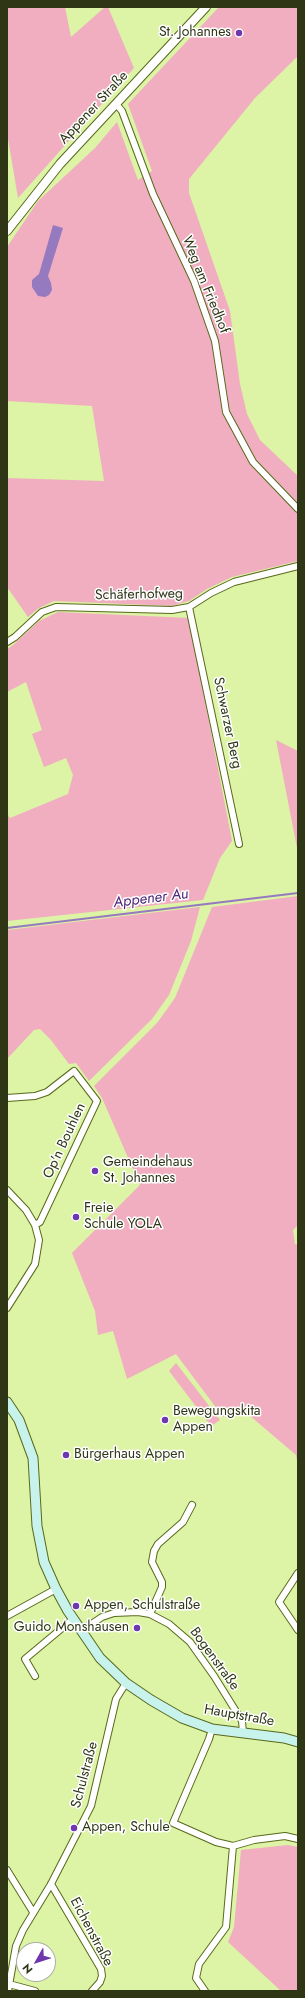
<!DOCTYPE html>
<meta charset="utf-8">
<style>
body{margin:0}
#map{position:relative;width:305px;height:1998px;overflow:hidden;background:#ddf3a5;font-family:Jost,sans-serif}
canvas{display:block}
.frame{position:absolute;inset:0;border:8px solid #2e3616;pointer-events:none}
.north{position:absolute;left:16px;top:1942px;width:40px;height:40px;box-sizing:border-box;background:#fff;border:1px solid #abafa2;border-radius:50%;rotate:231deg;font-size:11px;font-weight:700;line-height:16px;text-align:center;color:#2e3616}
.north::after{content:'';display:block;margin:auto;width:14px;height:18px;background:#6f37ae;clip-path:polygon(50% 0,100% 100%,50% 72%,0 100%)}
</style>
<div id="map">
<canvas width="305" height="1998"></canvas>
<div class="frame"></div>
<div class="north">N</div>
</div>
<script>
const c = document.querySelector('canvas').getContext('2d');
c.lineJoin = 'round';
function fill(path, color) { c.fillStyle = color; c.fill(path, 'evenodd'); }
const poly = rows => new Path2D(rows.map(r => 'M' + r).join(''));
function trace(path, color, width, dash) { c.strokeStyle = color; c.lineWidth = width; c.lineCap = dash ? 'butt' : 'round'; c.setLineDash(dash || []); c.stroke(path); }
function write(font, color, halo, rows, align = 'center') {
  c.font = font + ' Jost,sans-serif'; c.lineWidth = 3; c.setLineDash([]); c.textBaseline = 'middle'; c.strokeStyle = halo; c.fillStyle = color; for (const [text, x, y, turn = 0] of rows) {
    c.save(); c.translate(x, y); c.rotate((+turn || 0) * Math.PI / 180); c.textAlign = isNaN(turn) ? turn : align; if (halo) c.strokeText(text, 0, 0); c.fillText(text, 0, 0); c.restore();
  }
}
fill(poly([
 [7,7,65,7,71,37,105,7,108,7,134,68,18,198,7,133],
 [219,7,298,7,298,56,255,98,189,179,189,193,230,311,240,384,247,414,260,440,298,476,298,561,232,577,207,589,189,601,171,606,54,601,39,608,28,617,7,587,7,478,104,481,92,406,7,401,7,247,38,201,95,148,117,122,138,180,152,171,128,104],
 [58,612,189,618,232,841,220,858,203,900,7,921,7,814,10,818,68,794,73,775,66,758,44,767,32,734,42,730,26,682,7,692,7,649,13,645,39,621],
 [276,740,298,751,298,853],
 [298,896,298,1225,293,1230,295,1244,298,1245,298,1467,296,1455,242,1409,223,1417,176,1354,127,1379,113,1331,98,1335,95,1311,72,1253,140,1185,102,1098,94,1086,157,1023,175,998,212,907],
 [200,907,191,941,169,995,152,1019,89,1081,76,1063,69,1064,51,1040,40,1029,34,1030,7,1059,7,930],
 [176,1363,220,1420,211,1426,169,1371],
 [288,1845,298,1847,298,1991,281,1991,228,1942,234,1927,241,1850]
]), '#f0aec0');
fill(poly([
 [53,225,63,228,48,276,51,283,52,290,49,295,45,297,38,296,32,287,32,280,39,274]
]), '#957abf');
trace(poly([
 [7,928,298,893]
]), '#957abf', 2);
const minor = poly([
 [116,104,122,111,153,194,194,281,215,341,226,412,253,462,298,509],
 [189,607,239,844],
 [7,642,15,637,42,612,56,607,172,610,189,607,211,593,234,582,298,566],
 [7,1098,35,1096,47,1092,74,1071,97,1101,40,1222,35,1225],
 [7,1190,26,1210,35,1225,39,1240,35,1264,7,1308],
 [298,1573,279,1602,298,1630],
 [150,1614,162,1587,162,1582,152,1562,154,1551,158,1544,183,1522,192,1505],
 [7,1616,56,1589],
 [81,1631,102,1617,114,1613,138,1612,150,1614,169,1624,190,1642,214,1676,242,1721,243,1733],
 [35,1676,25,1659,73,1619],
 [212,1729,209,1739,173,1823,216,1842,233,1846,254,1840,285,1836,298,1839],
 [7,1870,33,1912],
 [51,1884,101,1969,102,1976,100,1982,92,1991],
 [9,1984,35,1991],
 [8,1991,16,1946,23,1930,51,1884,91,1806,116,1699,126,1683],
 [205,1991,196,1978,199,1964,226,1927,233,1846]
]);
const tertiary = poly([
 [7,231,60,164,206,7]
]);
const secondary = poly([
 [7,1402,19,1420,33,1458,37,1526,44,1562,56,1589,68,1611,100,1658,126,1683,151,1700,182,1718,212,1729,284,1738,298,1742]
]);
trace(minor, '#58691c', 8);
trace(tertiary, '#58691c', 10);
trace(secondary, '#58691c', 11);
trace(minor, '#fff', 6);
trace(tertiary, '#fff', 8);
trace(secondary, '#c8f2ec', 9);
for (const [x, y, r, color] of [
 [239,33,4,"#6f37ae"],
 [95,1171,4,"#6f37ae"],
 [76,1217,4,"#6f37ae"],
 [165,1420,4,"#6f37ae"],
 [66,1455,4,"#6f37ae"],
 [76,1606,4,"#6f37ae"],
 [137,1628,4,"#6f37ae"],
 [74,1828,4,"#6f37ae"]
]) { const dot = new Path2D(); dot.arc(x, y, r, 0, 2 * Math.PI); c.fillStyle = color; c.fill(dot); trace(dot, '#fff', 1.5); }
write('14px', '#2e3616', '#fff', [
 ["St. Johannes",231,33,"right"],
 ["Gemeindehaus",103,1163],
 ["St. Johannes",103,1179],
 ["Freie",84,1209],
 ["Schule YOLA",84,1225],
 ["Bewegungskita",173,1412],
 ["Appen",173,1428],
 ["Bürgerhaus Appen",74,1455],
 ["Appen, Schulstraße",84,1606],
 ["Guido Monshausen",129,1628,"right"],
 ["Appen, Schule",82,1828]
], 'left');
write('14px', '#2e3616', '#fff', [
 ["Appener Straße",94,108,-47],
 ["Weg am Friedhof",205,285,68],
 ["Schäferhofweg",139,595,-1],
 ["Schwarzer Berg",227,723,78],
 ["Op'n Bouhlen",65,1141,-65],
 ["Bogenstraße",214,1659,54],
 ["Hauptstraße",239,1716,10],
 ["Schulstraße",85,1775,-75],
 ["Eichenstraße",91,1932,62]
]);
write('italic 15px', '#4e277a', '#fff', [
 ["Appener Au",151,899,-7]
]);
</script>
